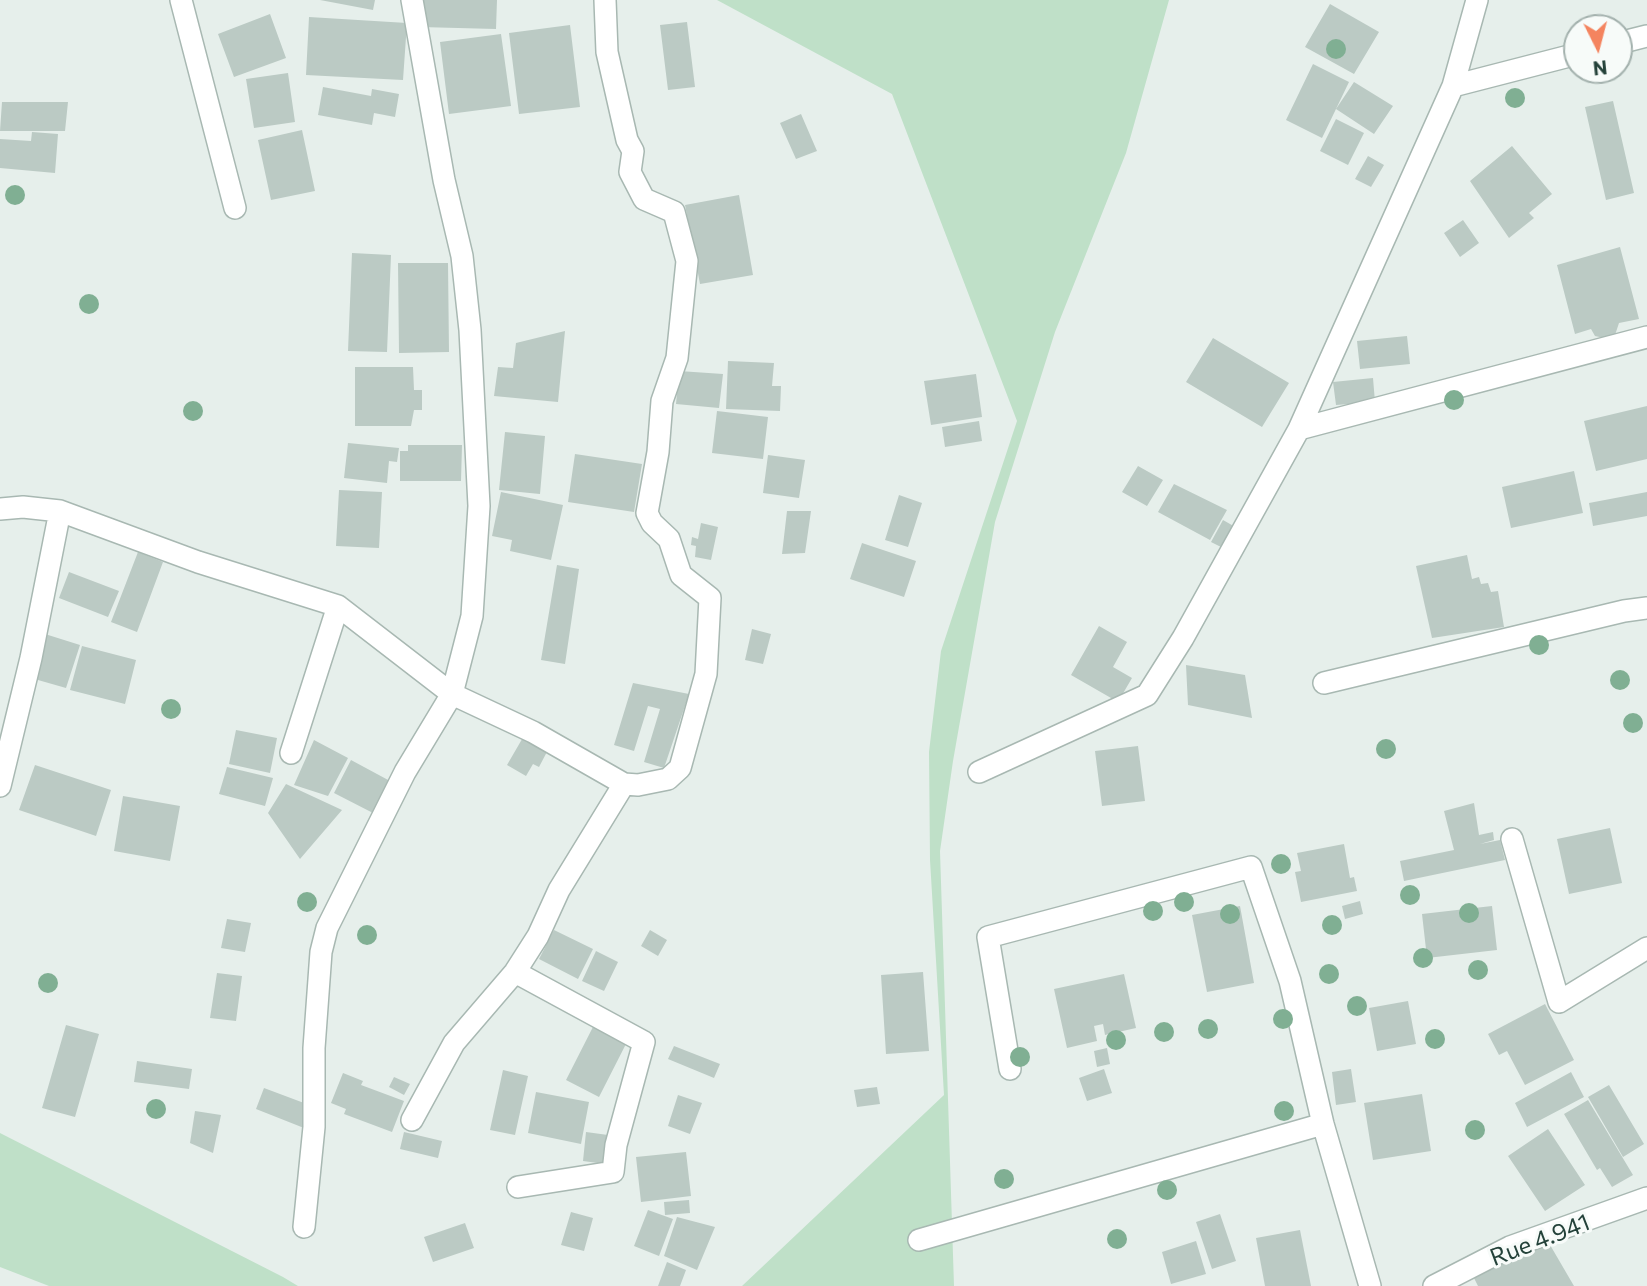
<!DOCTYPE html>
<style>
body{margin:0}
#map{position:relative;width:1647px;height:1286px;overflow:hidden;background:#e6efeb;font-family:Commissioner,sans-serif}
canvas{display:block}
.north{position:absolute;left:1563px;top:14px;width:70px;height:70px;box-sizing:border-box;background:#f7fbf9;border:2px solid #a3b1ad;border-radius:50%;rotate:174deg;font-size:19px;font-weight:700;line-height:28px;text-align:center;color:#24423a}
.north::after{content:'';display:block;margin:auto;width:24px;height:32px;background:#f4845f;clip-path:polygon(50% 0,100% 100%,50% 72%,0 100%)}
</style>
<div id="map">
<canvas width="1647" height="1286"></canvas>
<div class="north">N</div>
</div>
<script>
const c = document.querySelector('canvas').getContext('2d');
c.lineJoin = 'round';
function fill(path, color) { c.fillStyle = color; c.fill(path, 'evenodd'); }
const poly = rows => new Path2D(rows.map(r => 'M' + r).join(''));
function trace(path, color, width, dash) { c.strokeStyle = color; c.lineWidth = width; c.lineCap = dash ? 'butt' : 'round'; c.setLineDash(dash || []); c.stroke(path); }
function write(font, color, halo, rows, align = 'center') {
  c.font = font + ' Commissioner,sans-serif'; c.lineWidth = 6; c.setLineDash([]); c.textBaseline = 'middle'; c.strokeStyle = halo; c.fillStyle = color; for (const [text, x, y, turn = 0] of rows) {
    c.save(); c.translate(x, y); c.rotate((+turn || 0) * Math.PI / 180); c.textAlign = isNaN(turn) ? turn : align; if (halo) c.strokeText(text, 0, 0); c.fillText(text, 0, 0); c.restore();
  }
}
fill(poly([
 [717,0,1169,0,1126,153,1055,332,995,522,953,761,940,851,954,1286,742,1286,944,1095,930,860,929,752,941,651,1017,421,892,94],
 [0,1133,283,1277,298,1286,49,1286,0,1267]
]), '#bfe0c8');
fill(poly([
 [320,0,375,0,373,10],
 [421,0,497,0,496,29,420,27],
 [1330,4,1379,32,1354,74,1305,47],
 [270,14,286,58,234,77,218,34],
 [309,17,407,23,403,80,306,75],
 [687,22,695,87,668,90,660,25],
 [570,25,580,107,519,114,509,33],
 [501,34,511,106,449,114,440,42],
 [1313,64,1349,82,1322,138,1286,120],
 [288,73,295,122,254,128,246,79],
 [1354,82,1393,106,1374,134,1336,109],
 [323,87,371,96,372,89,399,94,395,117,374,113,372,125,318,115],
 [1613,101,1634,193,1606,200,1585,107],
 [2,102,68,102,65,131,0,131],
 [801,114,817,151,796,159,780,123],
 [1336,119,1364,133,1348,165,1320,151],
 [302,130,315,191,271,200,258,140],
 [32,132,58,134,55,173,0,168,0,139,31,141],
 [1512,146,1552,194,1529,213,1534,218,1509,238,1470,181],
 [1368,156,1384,165,1371,187,1355,179],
 [739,195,753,275,700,284,685,205],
 [1463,220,1479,243,1460,257,1444,233],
 [1620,247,1639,319,1619,323,1615,335,1604,338,1595,336,1591,329,1575,334,1557,265],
 [352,253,391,255,387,352,348,351],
 [398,263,448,263,449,352,399,353],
 [565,331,558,402,494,396,498,367,513,368,516,343],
 [1407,336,1410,364,1360,369,1357,341],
 [1213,338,1289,383,1262,427,1186,382],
 [728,361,774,363,772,386,781,386,780,411,726,409],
 [355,367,413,367,414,390,422,390,422,410,414,410,411,426,355,426],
 [679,371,723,374,719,408,676,404],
 [976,374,982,417,931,425,924,381],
 [1373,378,1375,402,1336,405,1333,382],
 [1647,406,1647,459,1596,471,1584,421],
 [717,411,768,417,763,459,712,453],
 [979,421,982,441,945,447,942,427],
 [505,432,545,436,540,494,499,490],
 [348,443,399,448,397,462,389,461,387,483,344,478],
 [408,445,462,445,461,481,400,481,400,451,408,451],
 [575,454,642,464,634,512,568,502],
 [768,455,805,460,799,498,763,493],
 [1138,466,1163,480,1147,506,1122,492],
 [1574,471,1583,513,1511,528,1502,487],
 [1174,484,1227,510,1210,540,1158,512],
 [339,490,382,492,379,548,336,546],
 [501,492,563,505,551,560,510,551,512,540,492,536],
 [1647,492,1647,516,1593,526,1589,503],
 [899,495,922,503,908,547,885,540],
 [787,511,811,511,805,553,782,554],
 [1223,520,1237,528,1225,549,1211,542],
 [701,523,718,527,711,560,695,557,696,546,691,545,692,537,698,539],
 [862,543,916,561,904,597,850,579],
 [138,552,163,562,137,632,111,622],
 [1467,555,1472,579,1479,577,1481,584,1488,583,1491,592,1498,591,1504,627,1432,638,1416,566],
 [557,565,579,569,565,664,541,660],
 [69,572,119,591,108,617,59,598],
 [1099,626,1127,642,1113,667,1132,678,1118,702,1071,675],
 [752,629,771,634,763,664,745,660],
 [45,634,80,645,66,688,31,678],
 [82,646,136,660,125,704,70,690],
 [1186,665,1245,675,1252,718,1188,705],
 [633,683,689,694,664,768,644,762,660,709,648,706,634,751,614,745],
 [236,730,277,738,270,773,229,764],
 [525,734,549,748,539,767,533,764,526,776,507,765],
 [314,740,348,758,328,796,294,785],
 [1138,746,1145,801,1102,806,1095,751],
 [351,760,390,781,373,813,334,793],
 [35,765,111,790,96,836,19,810],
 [227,767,273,778,265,806,219,794],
 [286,784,342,810,300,859,268,813],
 [123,796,180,806,170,861,114,851],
 [1474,803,1479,835,1493,832,1494,840,1480,844,1500,840,1505,860,1404,881,1400,861,1454,850,1444,811],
 [1610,828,1622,883,1569,894,1557,839],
 [1344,844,1350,878,1354,877,1357,891,1301,902,1295,872,1301,871,1297,853],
 [1360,901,1363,914,1345,919,1342,906],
 [1240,906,1254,983,1207,992,1192,915],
 [1492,906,1497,950,1427,958,1422,914],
 [227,919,251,923,245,952,221,948],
 [554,930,593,949,578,979,539,959],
 [650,930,667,940,658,956,641,946],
 [596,951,618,962,604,991,582,981],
 [923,972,929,1051,886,1054,881,975],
 [217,973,242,976,236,1021,210,1018],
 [1124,974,1136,1028,1105,1035,1103,1024,1094,1026,1097,1041,1067,1048,1054,989],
 [1408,1001,1416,1044,1377,1051,1369,1008],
 [1545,1004,1574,1060,1525,1085,1507,1051,1499,1055,1488,1034],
 [595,1023,628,1040,599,1097,566,1080],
 [66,1025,99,1034,75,1117,42,1108],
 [674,1046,720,1064,714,1078,668,1059],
 [1107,1048,1110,1064,1097,1067,1094,1051],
 [137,1061,192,1069,189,1089,134,1082],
 [1104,1069,1112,1093,1087,1101,1079,1078],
 [1351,1069,1356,1102,1336,1105,1332,1072],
 [503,1070,528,1076,515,1135,490,1130],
 [1571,1072,1584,1097,1527,1127,1515,1103],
 [343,1073,363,1081,361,1085,404,1101,392,1132,344,1114,346,1109,331,1103],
 [394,1077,410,1084,404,1095,389,1087],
 [1609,1085,1644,1144,1623,1157,1588,1097],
 [877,1087,880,1104,857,1107,854,1090],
 [264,1088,312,1106,304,1128,256,1109],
 [536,1092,589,1102,581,1144,528,1133],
 [1422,1094,1431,1151,1373,1160,1364,1103],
 [678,1095,702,1103,690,1134,668,1126],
 [1588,1100,1633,1175,1612,1187,1600,1168,1597,1170,1564,1114],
 [195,1111,221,1115,213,1153,190,1143],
 [1548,1129,1585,1185,1545,1211,1508,1156],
 [404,1132,442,1141,438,1158,400,1149],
 [586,1132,608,1135,605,1164,583,1161],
 [686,1152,691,1196,641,1202,636,1157],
 [689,1200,690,1213,665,1215,664,1202],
 [648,1210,673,1219,659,1256,634,1246],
 [571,1212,593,1218,584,1251,561,1245],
 [1220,1214,1236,1261,1212,1269,1196,1222],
 [677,1217,715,1227,697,1270,664,1256],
 [465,1223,474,1248,433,1262,424,1237],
 [1300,1230,1311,1286,1265,1286,1256,1238],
 [1546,1238,1574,1286,1478,1286,1471,1272],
 [1196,1241,1206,1274,1171,1284,1162,1252],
 [667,1262,686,1270,680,1286,658,1286]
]), '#bbcac4');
const minor = poly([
 [181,0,235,208],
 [1619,43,1647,36],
 [1453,86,1577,54],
 [1299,429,1453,86,1477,0],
 [0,509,23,507,60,511,198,562,338,606,452,694,533,732,624,784,638,785,668,779,680,768,706,674,710,598,681,575,669,539,652,523,647,513,658,452,662,401,677,358,687,261,674,212,644,199,630,172,633,151,627,140,607,52,605,0],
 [1324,683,1624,611,1647,608],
 [291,753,338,606],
 [979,772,1147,695,1183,638,1299,429,1647,337],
 [0,786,31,658,60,511],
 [1512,839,1559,1002,1647,948],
 [515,972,644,1042,616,1145,613,1172,518,1187],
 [1010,1069,988,937,1251,867,1290,981,1323,1124,1370,1286],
 [412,1120,454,1043,515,972,538,936,559,890,624,784],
 [304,1227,314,1127,314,1048,321,952,327,928,405,772,452,694,472,616,479,506,470,330,462,256,444,180,412,0],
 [919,1240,1323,1124],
 [1434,1286,1510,1247,1647,1198]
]);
trace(minor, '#a8b8b2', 24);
trace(minor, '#fff', 21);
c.fillStyle = '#80af93';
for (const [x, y] of [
 [1336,49],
 [1515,98],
 [15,195],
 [89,304],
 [1454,400],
 [193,411],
 [1539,645],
 [1620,680],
 [171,709],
 [1633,723],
 [1386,749],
 [1281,864],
 [1410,895],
 [307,902],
 [1184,902],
 [1153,911],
 [1469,913],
 [1230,914],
 [1332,925],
 [367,935],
 [1423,958],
 [1478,970],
 [1329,974],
 [48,983],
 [1357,1006],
 [1283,1019],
 [1208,1029],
 [1164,1032],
 [1435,1039],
 [1116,1040],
 [1020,1057],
 [156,1109],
 [1284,1111],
 [1475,1130],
 [1004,1179],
 [1167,1190],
 [1117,1239]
]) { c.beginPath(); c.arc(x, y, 10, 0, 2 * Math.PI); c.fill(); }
write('24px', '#24423a', '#f7fbf9', [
 ["Rue 4.941",1540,1240,-21]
]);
</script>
